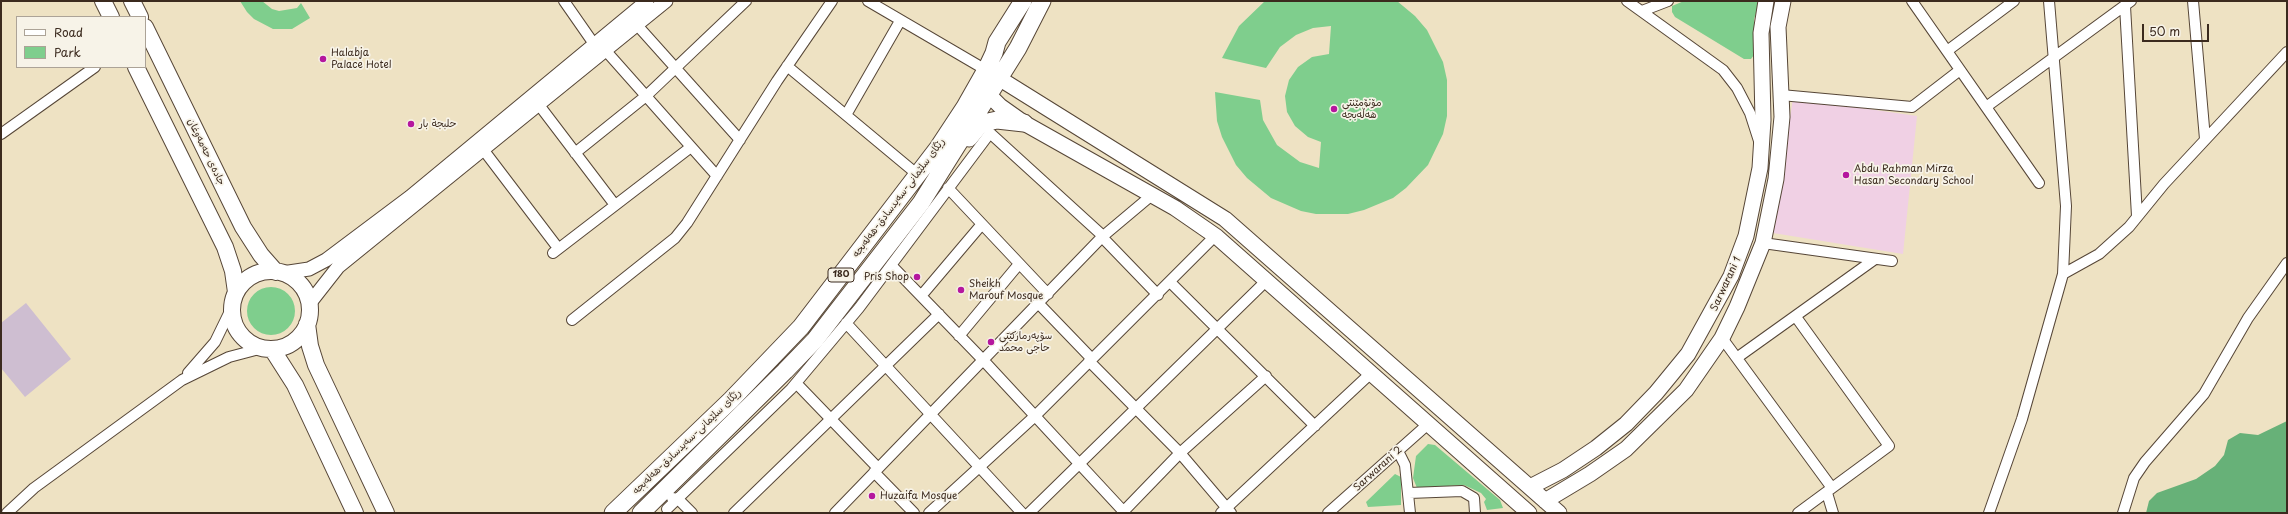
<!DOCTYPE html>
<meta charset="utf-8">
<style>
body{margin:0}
#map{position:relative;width:2288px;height:514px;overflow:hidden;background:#eee2c3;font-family:"Playpen Sans",sans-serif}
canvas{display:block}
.frame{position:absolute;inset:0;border:2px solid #3b2a1e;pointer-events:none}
.legend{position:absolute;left:16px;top:16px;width:130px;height:52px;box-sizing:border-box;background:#f7f3e8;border:1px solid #aca397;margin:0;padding:5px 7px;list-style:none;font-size:12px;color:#3b2a1e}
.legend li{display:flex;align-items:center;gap:8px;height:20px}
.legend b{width:20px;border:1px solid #aca397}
.scale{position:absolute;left:2142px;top:24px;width:67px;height:18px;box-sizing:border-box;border:2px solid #3b2a1e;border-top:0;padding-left:5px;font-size:12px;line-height:14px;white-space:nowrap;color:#3b2a1e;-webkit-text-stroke:3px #f7f3e8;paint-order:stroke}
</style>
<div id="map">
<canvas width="2288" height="514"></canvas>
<div class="frame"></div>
<ul class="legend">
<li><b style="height:5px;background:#fff"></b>Road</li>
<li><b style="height:11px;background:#7fce8d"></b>Park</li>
</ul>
<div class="scale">50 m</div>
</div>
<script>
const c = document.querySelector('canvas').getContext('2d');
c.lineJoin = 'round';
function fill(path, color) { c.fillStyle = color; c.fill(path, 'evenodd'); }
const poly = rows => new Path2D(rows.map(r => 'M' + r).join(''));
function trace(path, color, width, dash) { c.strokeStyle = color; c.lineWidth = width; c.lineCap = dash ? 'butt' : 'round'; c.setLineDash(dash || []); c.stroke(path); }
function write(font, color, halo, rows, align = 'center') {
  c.font = font + ' "Playpen Sans","Playpen Sans Arabic",sans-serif'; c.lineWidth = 3.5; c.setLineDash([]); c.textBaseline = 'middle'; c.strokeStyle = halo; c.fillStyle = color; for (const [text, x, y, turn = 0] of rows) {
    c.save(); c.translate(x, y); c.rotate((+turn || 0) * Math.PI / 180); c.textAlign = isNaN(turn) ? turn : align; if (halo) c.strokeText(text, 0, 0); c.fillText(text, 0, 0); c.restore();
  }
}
fill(poly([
 [1793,98,1917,116,1903,254,1773,233]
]), '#f0d0e4');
fill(poly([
 [26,303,71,359,25,397,1,368,1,323]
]), '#cebed1');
fill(poly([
 [240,1,262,1,272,9,279,11,297,8,301,3,310,18,292,29,273,29,254,19,247,12],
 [1265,1,1397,1,1415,16,1427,30,1443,62,1447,80,1447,116,1443,134,1428,165,1406,188,1393,198,1364,210,1348,214,1316,214,1301,211,1271,198,1247,178,1236,165,1222,137,1217,121,1215,92,1260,100,1263,120,1277,145,1300,162,1319,168,1321,142,1308,137,1295,126,1287,112,1285,96,1289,80,1298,67,1312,57,1329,54,1331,26,1313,28,1296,35,1280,47,1266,68,1222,58,1239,26],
 [1684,1,1760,1,1754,19,1754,55,1751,59,1744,59,1675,17,1672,12,1672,6],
 '247 311a24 24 0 1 1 48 0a24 24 0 1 1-48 0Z',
 [1428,444,1435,445,1500,500,1503,508,1487,510,1484,502,1486,499,1481,493,1464,485,1417,488,1413,478,1416,456],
 [1395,474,1401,477,1401,505,1368,507,1366,502]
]), '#7fce8d');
fill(poly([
 [2287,421,2287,513,2146,513,2149,501,2157,493,2196,479,2215,466,2224,455,2228,440,2240,433,2258,435]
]), '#67b178');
const minor = poly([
 [564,1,594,44],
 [868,1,986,70],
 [1627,1,1723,70,1737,88,1750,113,1759,141],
 [1912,1,2039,183],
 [2193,1,2205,139],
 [2125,6,2137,216],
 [1642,11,1668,1],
 [637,25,740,140],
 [606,51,717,176],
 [1947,51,2014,1],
 [787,66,918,175],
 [1781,95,1912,107,1960,70],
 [539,105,615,205],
 [1986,107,2131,1],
 [846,115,900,21],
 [1,134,95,67],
 [479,144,558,248],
 [575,153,646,96,746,1],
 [948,188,1048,294],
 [1102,237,1158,295],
 [1763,243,1892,261],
 [553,253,691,147],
 [891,265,984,361,1125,513],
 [2063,274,2099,254,2129,227,2164,184,2287,52],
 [1170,282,1315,426],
 [921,296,982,224],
 [1039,304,1092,359],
 [1796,317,1889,446,1798,513],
 [572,320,675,238,687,223,777,81,832,1],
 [846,323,1022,513],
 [959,336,1019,264],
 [1722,338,1832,488],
 [1738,357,1875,259],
 [1089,361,1180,453,1231,513],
 [188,373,215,342,232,307],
 [796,383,878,468],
 [1398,451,1405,465,1410,513],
 [874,472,914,513],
 [1409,493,1462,491,1474,498,1475,513],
 [1827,493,1833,513],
 [672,498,678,499,692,513],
 [667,509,791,389,859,308,990,133,1103,236],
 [7,513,34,488,182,380,229,357,263,348],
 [734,513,939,314],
 [835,513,1102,237,1152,195],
 [929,513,1035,416,1215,236],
 [1029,513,1266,281],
 [1122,513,1180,453,1266,376],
 [1221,513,1370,374],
 [1328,513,1427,425],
 [1989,513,2022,419,2063,274,2066,206,2049,1],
 [2123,513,2134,478,2145,462,2204,394,2248,318,2287,263]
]);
const tertiary = poly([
 [282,273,309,269,326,260,410,197,647,1],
 [309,304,338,267,666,1]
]);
const secondary = poly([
 [989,72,1225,219,1559,513],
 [986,83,989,95,1000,106,1024,123,1175,208,1217,237,1529,513],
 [1530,487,1563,470,1596,448,1626,424,1656,393,1688,354,1731,276,1746,236,1760,168,1763,120,1761,33,1766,1],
 [1545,501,1590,474,1626,449,1686,390,1722,338,1737,307,1763,243,1776,179,1782,117,1778,27,1783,1]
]);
const primary = poly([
 [103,1,111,17],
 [132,1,140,17],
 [145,27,243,227,261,255,276,272],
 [136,67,225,247,233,271,236,292],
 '232 310a39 39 0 1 1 78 0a39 39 0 1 1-78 0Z',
 [307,324,310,346,316,365,386,513],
 [272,349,295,385,355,513]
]);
const trunk = poly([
 [969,138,979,126,988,122,997,120,1024,123],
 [613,513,731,400,801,327,938,148,965,107,986,70,994,53,997,42,1023,1],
 [641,513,785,371,815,340,835,314,921,203,1018,48,1042,1]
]);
trace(minor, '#564637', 12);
trace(tertiary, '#564637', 15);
trace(secondary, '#564637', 17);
trace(primary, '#564637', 18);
trace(trunk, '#564637', 19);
trace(minor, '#fff', 10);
trace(tertiary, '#fff', 13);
trace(secondary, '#fff', 15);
trace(primary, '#fff', 16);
trace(trunk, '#fff', 17);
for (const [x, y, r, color] of [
 [323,59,4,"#b5179e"],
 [1334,109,4,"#b5179e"],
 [411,124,4,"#b5179e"],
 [1846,175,4,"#b5179e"],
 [917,277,4,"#b5179e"],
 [961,290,4,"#b5179e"],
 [991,342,4,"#b5179e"],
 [872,496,4,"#b5179e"]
]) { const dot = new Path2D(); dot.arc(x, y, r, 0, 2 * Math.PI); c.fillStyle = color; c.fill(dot); trace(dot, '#f7f3e8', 1.5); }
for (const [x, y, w] of [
 [841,275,26]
]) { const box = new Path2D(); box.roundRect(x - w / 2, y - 7, w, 14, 3); c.fillStyle = '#f7f3e8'; c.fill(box); trace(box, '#3b2a1e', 1); }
write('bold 9px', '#3b2a1e', null, [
 ["180",841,275]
]);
write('10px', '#3b2a1e', '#f7f3e8', [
 ["Halabja",331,53],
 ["Palace Hotel",331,65],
 ["مۆنۆمێنتی",1342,103],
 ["هەڵەبجە",1342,115],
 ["حلبجة بار",419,124],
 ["Abdu Rahman Mirza",1854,169],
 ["Hasan Secondary School",1854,181],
 ["Pris Shop",909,277,"right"],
 ["Sheikh",969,284],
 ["Marouf Mosque",969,296],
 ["سۆپەرمارکێتی",999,336],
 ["حاجی محمد",999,348],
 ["Huzaifa Mosque",880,496]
], 'left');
write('10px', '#3b2a1e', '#f7f3e8', [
 ["جادەی حەمەوغان",206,152,64],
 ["رێگای سلێمانی-سەیدسادق-هەلەبجە",899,198,-53],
 ["Sarwarani 1",1726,284,-65],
 ["رێگای سلێمانی-سەیدسادق-هەلەبجە",687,442,-44],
 ["Sarwarani 2",1378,469,-42]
]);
</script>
